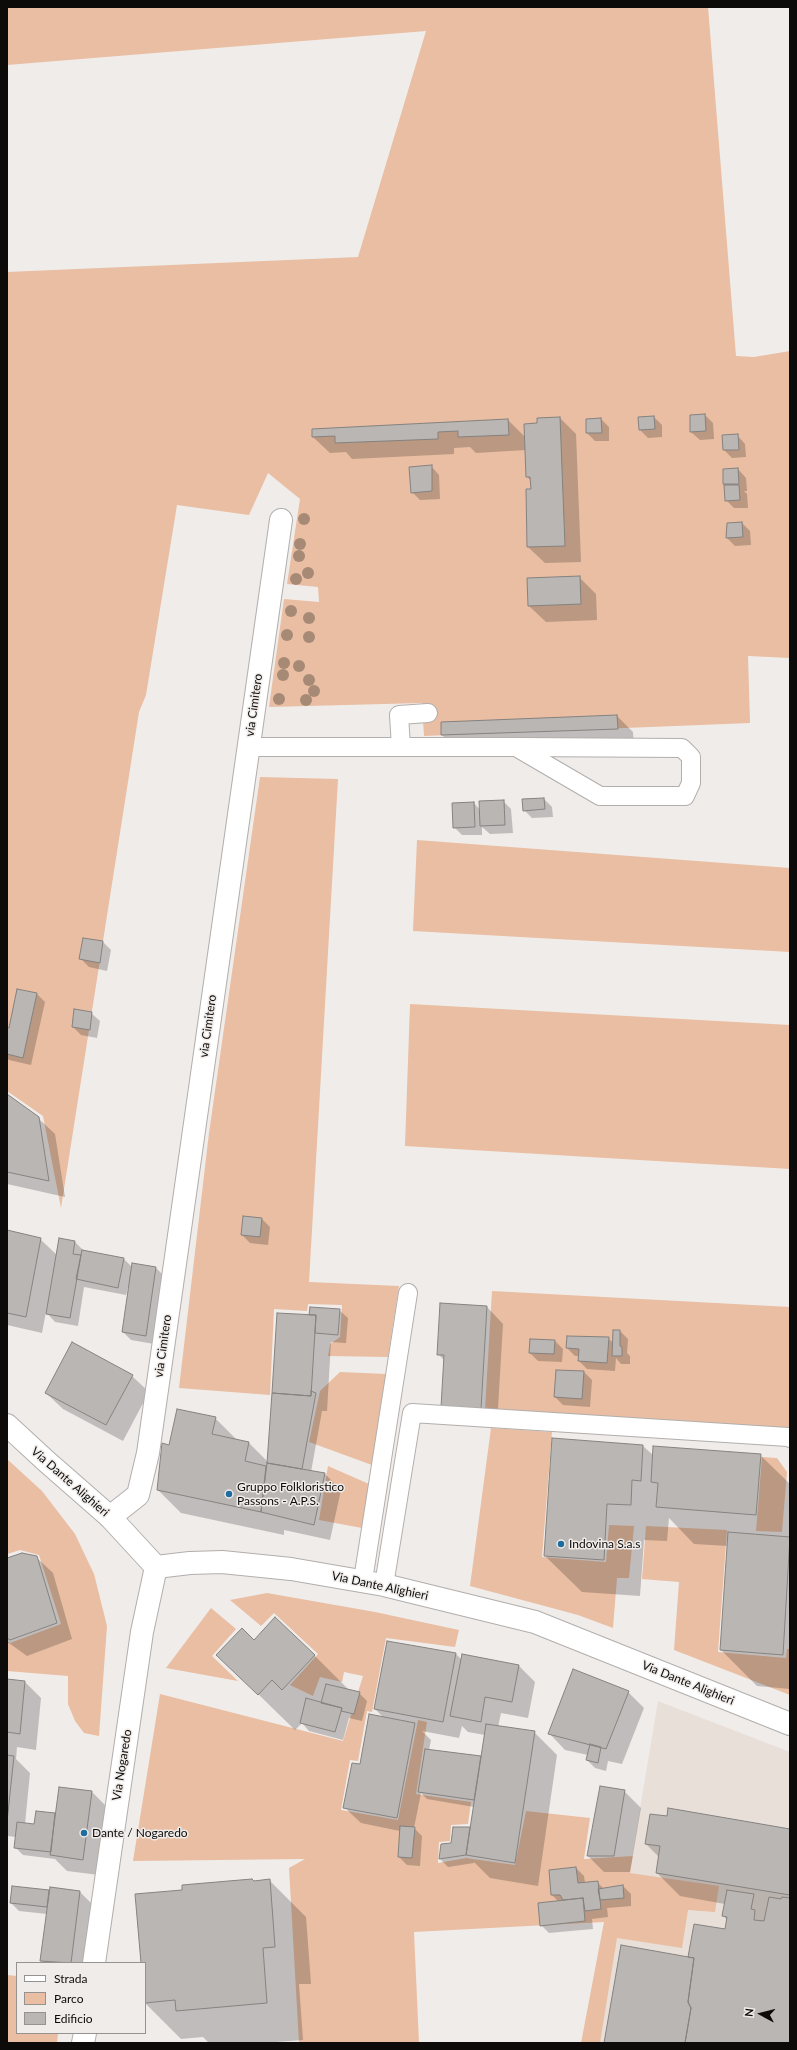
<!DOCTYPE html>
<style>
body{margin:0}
#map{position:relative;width:797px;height:2050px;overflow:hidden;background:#f0ecea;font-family:Lato,sans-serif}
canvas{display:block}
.frame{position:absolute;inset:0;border:8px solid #0c0b0a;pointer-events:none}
.legend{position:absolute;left:16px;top:1962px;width:130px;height:72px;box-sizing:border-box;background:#f0ecea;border:1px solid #959290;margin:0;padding:5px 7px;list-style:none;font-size:12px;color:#0c0b0a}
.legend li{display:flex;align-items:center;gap:8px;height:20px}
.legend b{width:20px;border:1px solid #959290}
.north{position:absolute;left:741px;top:1994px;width:40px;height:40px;-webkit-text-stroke:3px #f0ecea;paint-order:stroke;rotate:277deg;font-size:11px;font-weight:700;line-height:16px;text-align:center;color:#0c0b0a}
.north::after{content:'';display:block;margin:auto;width:14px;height:18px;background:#0c0b0a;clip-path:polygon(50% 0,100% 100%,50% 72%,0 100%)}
</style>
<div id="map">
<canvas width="797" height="2050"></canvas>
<div class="frame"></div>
<ul class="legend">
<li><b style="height:5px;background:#fff"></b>Strada</li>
<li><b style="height:11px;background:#e9bea2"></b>Parco</li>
<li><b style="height:11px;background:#bab6b4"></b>Edificio</li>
</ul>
<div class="north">N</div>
</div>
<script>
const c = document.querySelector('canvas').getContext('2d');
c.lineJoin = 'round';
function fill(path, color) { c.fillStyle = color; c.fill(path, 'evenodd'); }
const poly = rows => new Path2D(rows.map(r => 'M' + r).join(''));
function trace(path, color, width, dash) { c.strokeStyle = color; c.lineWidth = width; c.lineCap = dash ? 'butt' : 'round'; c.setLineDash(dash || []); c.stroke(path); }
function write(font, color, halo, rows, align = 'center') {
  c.font = font + ' Lato,sans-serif'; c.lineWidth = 3; c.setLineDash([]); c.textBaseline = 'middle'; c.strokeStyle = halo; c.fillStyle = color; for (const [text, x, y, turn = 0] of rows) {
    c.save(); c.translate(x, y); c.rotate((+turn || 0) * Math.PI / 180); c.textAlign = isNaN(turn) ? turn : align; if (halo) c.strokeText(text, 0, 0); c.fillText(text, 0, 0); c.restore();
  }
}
fill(poly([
 [658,1701,790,1752,790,2043,581,2043,623,1910]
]), '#e9dfd9');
fill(poly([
 [7,7,708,7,736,356,754,357,790,351,790,658,748,656,750,723,424,736,422,703,269,707,284,599,319,602,318,587,287,584,300,499,268,473,249,515,177,505,146,695,139,712,61,1208,43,1116,7,1091,7,272,358,257,426,31,7,65],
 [260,777,338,779,309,1282,399,1286,388,1357,328,1356,330,1344,340,1337,342,1305,308,1304,307,1311,274,1309,270,1395,179,1388,209,1133],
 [417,840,790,868,790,952,413,931],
 [410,1004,790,1025,790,1169,405,1146],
 [492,1291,790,1307,790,1428,485,1409],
 [340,1372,386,1374,372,1465,309,1442,320,1391],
 [491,1428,552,1432,542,1557,606,1562,609,1525,634,1526,629,1578,617,1578,613,1628,578,1615,470,1586],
 [762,1457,777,1458,787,1472,782,1532,756,1531],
 [7,1459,42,1491,75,1534,94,1574,107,1626,99,1736,84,1733,75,1721,68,1704,68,1676,7,1671,7,1641,10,1643,61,1624,39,1555,20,1550,7,1554],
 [328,1466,369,1484,362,1528,319,1520],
 [646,1526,727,1530,718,1652,786,1658,787,1649,790,1649,790,1695,674,1650,679,1582,642,1579],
 [267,1593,375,1612,459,1630,455,1647,386,1638,372,1712,367,1711,358,1761,350,1760,341,1810,398,1820,418,1720,427,1722,416,1794,471,1802,468,1824,451,1825,450,1841,439,1842,438,1863,466,1858,515,1865,526,1811,590,1818,584,1859,633,1856,630,1873,719,1886,715,1912,688,1910,682,1948,617,1938,600,2043,581,2043,604,1922,414,1932,419,2043,299,2043,289,1868,305,1859,133,1861,160,1694,343,1741,363,1676,344,1672,342,1682,320,1677,313,1696,290,1685,318,1654,274,1613,261,1626,230,1600],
 [211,1608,236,1629,212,1656,238,1681,166,1668],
 [7,1975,17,1976,17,2033,58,2033,57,2043,7,2043]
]), '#e9bea2');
fill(poly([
 [705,415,713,423,714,439,700,440,691,432],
 [654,417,662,425,662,437,648,438,640,430],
 [560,418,576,434,581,562,545,563,528,547,532,490,532,481,527,477,526,450,476,453,470,447,454,448,454,454,352,459,346,452,330,453,313,437,508,420,526,438,538,424],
 [601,419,609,427,609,441,595,441,587,433],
 [737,435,745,444,746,457,732,458,724,450],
 [431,466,439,475,440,499,420,500,412,492],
 [738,469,746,478,747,491,744,491,747,494,748,508,734,508,726,500,727,486,724,484],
 [742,523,750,531,751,545,735,546,727,538],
 [580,578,596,594,597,620,546,622,529,606],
 [617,716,633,732,634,745,458,751,442,735],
 [544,799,552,807,553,817,532,818,524,810],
 [503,801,511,809,513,833,490,834,482,827,482,835,462,835,454,827,474,803,480,810],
 [103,942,111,950,107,971,89,967,81,959],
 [37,994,45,1002,31,1065,9,1060,7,1058,7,1028,9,1029],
 [91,1013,100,1021,97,1038,81,1035,73,1027],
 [7,1095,38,1118,55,1134,65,1197,7,1184],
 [261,1218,270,1227,268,1245,250,1243,242,1235],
 [7,1231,40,1239,57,1255,59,1240,75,1242,83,1250,124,1259,133,1268,156,1268,164,1276,154,1344,131,1340,123,1332,130,1287,128,1287,126,1295,84,1287,78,1326,55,1322,46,1312,42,1333,7,1325],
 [487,1307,503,1324,497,1425,458,1422,445,1361,438,1354],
 [339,1310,348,1318,346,1343,331,1342,327,1411,322,1411,311,1472,325,1474,341,1490,330,1540,284,1530,284,1535,181,1513,158,1490,170,1446,215,1418,238,1441,249,1443,268,1462,310,1316],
 [614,1331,620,1331,628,1339,627,1353,630,1356,630,1364,621,1364,616,1358,615,1371,587,1369,579,1361,579,1356,575,1356,567,1348,608,1338,614,1344],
 [555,1341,563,1349,562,1362,538,1361,530,1353],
 [72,1344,132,1376,149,1392,123,1441,63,1409,46,1393],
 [557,1371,584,1372,592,1380,590,1407,563,1405,555,1397],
 [643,1446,654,1456,760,1455,790,1484,790,1689,757,1686,721,1650,728,1546,694,1544,669,1518,667,1541,644,1540,640,1596,582,1592,545,1556],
 [36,1557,53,1573,72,1639,27,1656,9,1643,7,1644,7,1559],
 [254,1641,314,1655,350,1691,359,1693,367,1701,362,1721,349,1718,343,1740,309,1731,302,1723,295,1730,218,1655],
 [388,1642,456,1654,462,1660,519,1666,535,1682,528,1718,501,1713,498,1727,534,1732,557,1755,538,1886,490,1878,474,1862,474,1863,448,1867,440,1859,442,1845,452,1844,469,1828,471,1829,474,1807,427,1799,421,1793,414,1828,422,1836,420,1866,407,1865,399,1857,400,1831,361,1823,344,1807,361,1765,384,1718,375,1709],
 [462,1726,468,1732,485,1735,482,1757,429,1750,431,1740,422,1731,459,1738],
 [7,1680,25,1682,41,1698,36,1750,17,1747,16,1759,30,1773,25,1824,35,1825,37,1812,56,1815,60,1788,92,1792,108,1808,99,1875,67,1871,55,1859,23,1855,15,1847,16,1837,8,1836,7,1845],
 [628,1692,644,1708,622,1764,608,1761,606,1771,595,1768,587,1760,588,1755,565,1750,549,1733],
 [624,1791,641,1808,630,1872,604,1872,588,1856],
 [790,1830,790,2043,605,2043,689,1958,725,1931,727,1920,723,1915,725,1904,680,1896,657,1873,659,1857,646,1844],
 [576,1868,584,1876,585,1883,597,1882,604,1889,623,1886,631,1894,631,1906,607,1908,608,1917,592,1919,593,1929,549,1933,541,1925,559,1902,552,1895],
 [269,1880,306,1917,311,1984,299,1984,303,2040,263,2043,209,2043,203,2037,181,2039,145,2003,145,1963,142,1963,183,1891],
 [12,1887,50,1892,80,1892,96,1908,89,1963,44,1963,41,1961,47,1914,19,1911,11,1903]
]), '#0003');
const building = poly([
 [705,414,706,431,690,432,690,415,705,414],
 [654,416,655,429,639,430,638,417,654,416],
 [560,417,565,546,527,547,526,489,531,489,530,477,526,477,524,424,537,423,537,418,560,417],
 [601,418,602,433,586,433,586,419,601,418],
 [508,419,509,435,458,437,458,431,438,432,438,439,335,443,335,436,312,437,312,429,508,419],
 [738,434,739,450,723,450,722,435,738,434],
 [432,465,432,491,411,493,409,467,432,465],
 [738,468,739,484,723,484,723,469,738,468],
 [724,485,739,485,740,500,725,501,724,485],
 [742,522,743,537,726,538,727,523,742,522],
 [580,576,581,604,528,606,527,578,580,576],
 [617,715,618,729,441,735,441,722,617,715],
 [544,798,545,809,523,811,522,799,544,798],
 [504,800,505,825,480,826,479,801,504,800],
 [474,802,475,827,453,828,452,803,474,802],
 [83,938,103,941,100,963,79,959,83,938],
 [17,989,37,993,23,1058,7,1054,7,1027,9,1028,17,989],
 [74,1009,92,1012,90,1030,72,1027,74,1009],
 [7,1094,39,1117,49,1181,7,1172,7,1094],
 [243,1216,262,1218,260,1237,241,1235,243,1216],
 [7,1230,41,1238,26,1317,7,1313,7,1230],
 [59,1238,75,1241,73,1254,81,1255,70,1318,46,1314,59,1238],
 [82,1250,124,1258,118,1288,76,1279,82,1250],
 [132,1263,156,1267,146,1336,122,1332,132,1263],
 [440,1303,487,1306,481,1409,441,1407,444,1355,437,1355,440,1303],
 [310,1307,340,1309,338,1335,315,1333,316,1315,309,1315,310,1307],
 [277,1313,316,1315,311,1396,272,1393,277,1313],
 [613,1330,620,1330,620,1346,622,1347,622,1356,612,1356,613,1330],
 [567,1336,609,1337,607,1363,578,1361,579,1349,566,1348,567,1336],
 [530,1339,555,1340,554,1354,529,1353,530,1339],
 [72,1342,133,1375,106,1425,45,1393,72,1342],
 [556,1370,584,1371,582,1399,554,1397,556,1370],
 [311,1391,316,1393,302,1469,267,1463,272,1393,311,1396,311,1391],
 [177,1409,216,1417,212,1434,249,1442,245,1461,266,1466,261,1512,157,1490,162,1443,169,1445,177,1409],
 [552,1438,643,1445,641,1481,632,1480,631,1505,607,1504,604,1560,544,1556,552,1438],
 [653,1446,761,1454,756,1515,656,1507,658,1483,651,1482,653,1446],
 [267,1463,325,1473,314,1525,261,1512,267,1463],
 [728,1532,790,1537,783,1655,720,1650,728,1532],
 [22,1553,37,1556,57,1623,10,1640,7,1638,7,1558,22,1553],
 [275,1617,315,1655,282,1690,272,1680,258,1695,216,1655,242,1628,254,1640,275,1617],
 [387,1641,456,1653,443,1722,374,1709,387,1641],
 [462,1654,519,1665,512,1702,485,1697,481,1722,450,1716,462,1654],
 [573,1669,629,1691,606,1749,548,1734,573,1669],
 [7,1679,25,1681,20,1734,7,1732,7,1679],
 [326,1684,360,1692,354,1714,341,1711,342,1708,321,1703,326,1684],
 [306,1698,342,1708,335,1732,300,1723,306,1698],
 [369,1714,415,1723,397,1818,343,1808,352,1763,360,1764,369,1714],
 [486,1724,535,1731,515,1863,466,1855,486,1724],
 [590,1744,601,1747,598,1763,586,1760,590,1744],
 [425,1749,481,1756,474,1800,418,1792,425,1749],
 [7,1755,14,1756,7,1822,7,1755],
 [600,1786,625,1790,614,1856,587,1856,600,1786],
 [59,1787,92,1791,83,1860,50,1855,59,1787],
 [668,1808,790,1829,790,1895,656,1873,660,1846,645,1844,650,1814,667,1816,668,1808],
 [36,1811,55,1813,51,1852,14,1848,17,1822,34,1824,36,1811],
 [400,1826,415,1827,412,1858,398,1857,400,1826],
 [453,1827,470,1827,466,1855,439,1859,441,1844,451,1843,453,1827],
 [576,1867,578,1883,598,1881,601,1909,585,1911,583,1898,563,1900,560,1895,551,1895,549,1870,576,1867],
 [252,1879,254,1881,270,1879,275,1947,263,1948,267,2003,176,2011,175,2000,145,2003,145,1963,141,1963,135,1894,182,1890,182,1885,252,1879],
 [623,1885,624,1898,600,1900,598,1889,623,1885],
 [12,1886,49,1890,47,1907,10,1903,12,1886],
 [50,1887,80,1891,71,1963,40,1961,50,1887],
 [727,1890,754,1894,751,1909,755,1910,754,1920,764,1921,769,1897,781,1899,782,1897,790,1898,790,2043,685,2043,691,2008,688,2002,694,1958,688,1957,694,1924,725,1929,727,1917,722,1916,727,1890],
 [583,1898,585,1921,540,1926,538,1903,583,1898],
 [621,1945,694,1958,688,2002,691,2008,685,2043,604,2043,621,1945]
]);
fill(building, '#bab6b4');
trace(building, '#858280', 1);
const service = poly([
 [248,747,516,747,682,748,691,757,691,783,685,796,600,796,516,747],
 [401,747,399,715,428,713],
 [363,1580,408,1293],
 [384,1585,412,1413,788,1437,790,1438]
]);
const minor = poly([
 [110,1517,138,1495,148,1453,281,520],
 [94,1963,142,1632,156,1567],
 [83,2043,85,2033]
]);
const tertiary = poly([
 [7,1425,46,1461,110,1517,156,1567,190,1563,222,1562,291,1569,384,1585,535,1622,790,1724]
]);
trace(service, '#b2aeac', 20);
trace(minor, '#b2aeac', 24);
trace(tertiary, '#b2aeac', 24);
trace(service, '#fff', 18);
trace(minor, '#fff', 22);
trace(tertiary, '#fff', 22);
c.fillStyle = '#a68a76';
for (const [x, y] of [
 [304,519],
 [300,544],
 [299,556],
 [308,573],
 [296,579],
 [291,611],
 [309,618],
 [287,635],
 [309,637],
 [284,663],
 [299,666],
 [283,675],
 [309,680],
 [314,691],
 [279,699],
 [306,700]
]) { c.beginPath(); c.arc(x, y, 6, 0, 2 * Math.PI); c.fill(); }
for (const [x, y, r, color] of [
 [229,1494,4,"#1f6d9f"],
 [561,1544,4,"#1f6d9f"],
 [84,1833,4,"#1f6d9f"]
]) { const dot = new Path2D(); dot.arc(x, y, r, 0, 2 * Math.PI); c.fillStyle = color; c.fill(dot); trace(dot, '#f0ecea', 1.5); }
write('12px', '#0c0b0a', '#f0ecea', [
 ["via Cimitero",254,705,-82],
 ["via Cimitero",208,1026,-82],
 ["via Cimitero",163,1346,-82],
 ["Via Dante Alighieri",70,1482,41],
 ["Via Dante Alighieri",380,1586,12],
 ["Via Dante Alighieri",688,1683,22],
 ["Via Nogaredo",122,1765,-81]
]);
write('12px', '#0c0b0a', '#f0ecea', [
 ["Gruppo Folkloristico",237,1487],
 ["Passons - A.P.S.",237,1501],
 ["Indovina S.a.s",569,1544],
 ["Dante / Nogaredo",92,1833]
], 'left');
</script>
